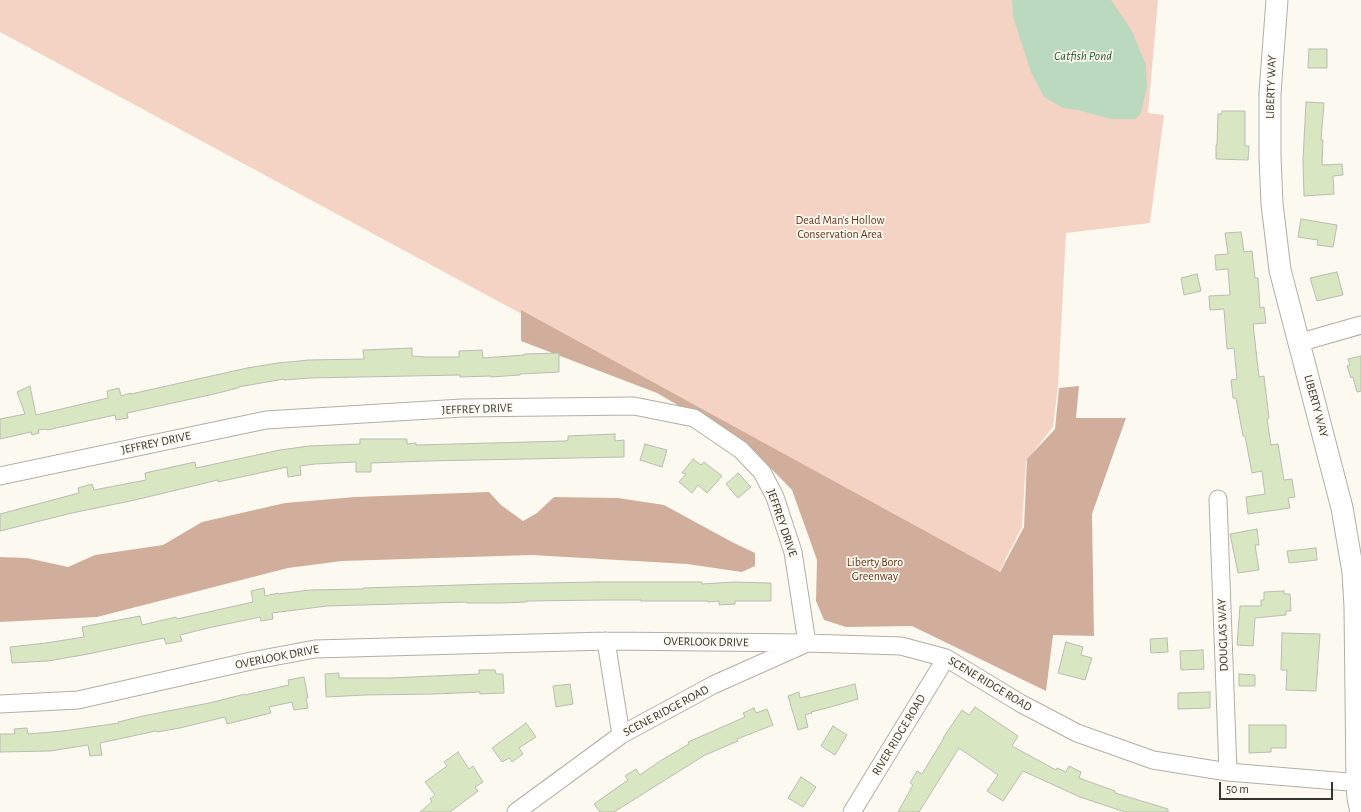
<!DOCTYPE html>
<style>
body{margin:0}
#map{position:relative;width:1361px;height:812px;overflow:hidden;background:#fcfaf0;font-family:"Alegreya Sans",sans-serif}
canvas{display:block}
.scale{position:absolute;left:1219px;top:782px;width:114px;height:18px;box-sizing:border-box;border:2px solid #353430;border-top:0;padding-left:5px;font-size:12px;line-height:14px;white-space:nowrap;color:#353430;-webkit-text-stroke:3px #fcfaf0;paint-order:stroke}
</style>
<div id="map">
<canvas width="1361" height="812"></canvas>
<div class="scale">50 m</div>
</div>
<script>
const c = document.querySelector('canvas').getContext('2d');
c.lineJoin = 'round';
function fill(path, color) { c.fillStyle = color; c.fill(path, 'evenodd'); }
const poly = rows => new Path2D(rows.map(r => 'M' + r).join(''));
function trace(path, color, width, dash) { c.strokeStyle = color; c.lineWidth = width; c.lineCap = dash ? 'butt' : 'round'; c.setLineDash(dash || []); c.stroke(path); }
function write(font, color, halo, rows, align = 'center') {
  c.font = font + ' "Alegreya Sans",sans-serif'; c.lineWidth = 3.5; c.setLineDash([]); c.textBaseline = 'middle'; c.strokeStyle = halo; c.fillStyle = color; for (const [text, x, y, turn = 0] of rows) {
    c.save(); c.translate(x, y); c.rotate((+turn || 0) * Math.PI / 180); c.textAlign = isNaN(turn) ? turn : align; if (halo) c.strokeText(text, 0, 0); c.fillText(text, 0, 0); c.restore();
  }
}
fill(poly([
 [0,0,1158,0,1148,113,1164,115,1150,223,1066,233,1058,387,1053,427,1026,461,1022,527,999,572,0,32]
]), '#f4d3c4');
fill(poly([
 [521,310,1000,572,1024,527,1027,459,1055,429,1059,388,1079,386,1076,418,1126,418,1092,514,1094,636,1053,635,1046,691,912,626,846,627,824,620,816,601,817,560,792,490,751,448,657,393,521,341],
 [489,492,501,505,523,521,537,513,554,497,618,498,664,505,732,542,755,553,755,566,742,572,687,564,532,555,342,561,288,568,97,617,0,622,0,557,27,558,68,567,95,555,163,545,202,522,285,503,355,497]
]), '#d1ad9c');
fill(poly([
 [1012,0,1111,0,1132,31,1146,65,1147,87,1141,113,1135,119,1111,119,1078,110,1063,108,1044,97,1031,72,1013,17]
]), '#bad9bf');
const building = poly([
 [1309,49,1327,49,1327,68,1308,68,1309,49],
 [1306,102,1324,103,1321,140,1323,140,1322,165,1342,164,1343,175,1333,176,1334,194,1304,196,1303,160,1306,102],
 [1222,111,1245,111,1245,146,1249,146,1248,160,1216,159,1216,145,1217,145,1218,114,1222,114,1222,111],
 [1301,219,1337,225,1333,247,1317,245,1318,240,1298,237,1301,219],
 [1241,232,1244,252,1252,251,1255,278,1258,278,1260,308,1264,307,1266,323,1253,324,1259,377,1264,376,1269,418,1267,419,1271,445,1278,444,1284,480,1292,479,1295,497,1288,498,1290,508,1248,514,1246,497,1265,494,1262,471,1252,473,1245,436,1243,436,1236,398,1233,398,1231,380,1237,379,1234,348,1227,349,1224,309,1210,310,1209,296,1230,295,1228,269,1216,270,1215,255,1228,254,1225,233,1241,232],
 [1337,272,1343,295,1317,301,1310,278,1337,272],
 [1197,274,1201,291,1184,295,1181,278,1197,274],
 [412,348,412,356,426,357,459,357,459,351,482,350,483,358,524,355,524,354,559,353,559,372,520,374,520,375,491,377,491,376,460,377,460,375,310,378,284,380,284,379,238,387,238,388,214,394,127,413,128,418,116,420,115,415,47,430,46,429,38,430,39,433,32,435,31,432,0,439,0,419,25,414,17,392,30,386,36,415,108,398,107,391,119,388,121,396,131,393,131,394,247,368,278,363,309,360,364,359,363,350,412,348],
 [1361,356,1361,391,1357,392,1353,377,1351,378,1347,366,1350,365,1348,359,1361,356],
 [615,434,615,441,624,440,624,457,427,461,371,463,371,472,356,472,356,462,315,464,300,466,301,475,288,477,287,467,218,482,218,480,135,500,72,513,0,531,0,514,79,493,78,488,92,484,94,490,146,480,145,473,195,462,196,468,280,450,309,446,360,444,360,439,407,439,407,444,416,443,416,445,565,441,568,440,568,436,615,434],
 [645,444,667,450,662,467,640,460,645,444],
 [693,459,701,465,704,462,722,476,707,493,698,485,692,493,679,482,686,474,682,473,693,459],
 [738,473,751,487,738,498,726,484,738,473],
 [1257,529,1259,545,1255,545,1259,570,1238,573,1230,534,1257,529],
 [1316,548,1317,560,1289,563,1287,551,1316,548],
 [598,582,702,582,702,584,734,582,771,583,771,601,735,601,735,604,719,605,719,601,708,602,708,601,641,601,641,600,606,600,526,601,526,602,501,603,467,603,467,602,327,606,272,613,273,619,261,621,260,617,208,628,180,635,182,641,166,644,164,638,88,654,48,661,12,663,10,647,46,643,84,637,82,627,140,616,142,625,176,617,177,619,253,602,251,591,264,588,265,596,278,593,278,594,310,590,363,589,363,588,491,584,598,582],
 [1284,591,1284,594,1290,594,1291,611,1286,611,1286,615,1255,618,1253,646,1237,645,1240,606,1261,606,1261,600,1264,600,1264,592,1284,591],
 [1282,633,1320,634,1316,691,1286,690,1287,670,1281,670,1282,633],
 [1167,638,1168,652,1151,653,1150,639,1167,638],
 [1066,642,1083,647,1081,655,1092,658,1085,680,1058,673,1066,642],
 [1203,650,1204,669,1181,670,1180,651,1203,650],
 [479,670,495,670,496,674,503,674,504,693,480,694,480,692,435,694,365,695,326,697,325,674,339,673,339,678,389,678,479,674,479,670],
 [1239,674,1255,675,1255,686,1239,686,1239,674],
 [304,677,308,698,306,698,308,708,294,710,292,702,269,707,271,713,227,724,225,717,180,728,157,732,156,731,100,743,102,755,90,756,88,745,50,751,0,752,0,734,15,734,14,729,27,728,28,734,63,731,119,723,118,722,143,716,209,703,245,694,245,695,289,685,288,680,304,677],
 [570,684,573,704,556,707,553,686,570,684],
 [855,684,858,699,827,708,811,712,812,713,805,715,808,727,798,730,788,696,799,692,800,698,855,684],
 [1210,692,1210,708,1178,709,1178,693,1210,692],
 [975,707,1018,736,1012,746,1056,770,1057,768,1066,772,1069,766,1081,772,1079,778,1115,791,1115,793,1168,809,1168,812,1125,812,1080,797,1023,771,1003,801,987,791,998,775,959,748,919,812,898,812,913,785,910,783,917,771,922,774,944,738,943,738,962,710,969,715,975,707],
 [754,708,756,713,767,709,773,725,737,739,738,741,705,755,614,812,600,812,594,804,628,780,625,776,636,769,640,775,660,761,689,744,688,742,745,717,743,713,754,708],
 [526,723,536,737,519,748,523,754,512,762,509,758,502,762,492,748,526,723],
 [1249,725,1286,725,1286,748,1271,748,1271,752,1249,753,1249,725],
 [833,726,847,735,835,755,821,746,833,726],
 [458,752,469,769,473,766,483,782,475,787,478,791,450,812,420,812,432,802,430,799,435,795,425,782,447,766,444,762,458,752],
 [801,777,816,787,803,807,788,798,801,777]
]);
fill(building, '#d9e6c2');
trace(building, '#b9bcb3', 1);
const minor = poly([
 [1298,343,1361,325],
 [0,476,266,420,462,408,634,406,694,418,741,450,762,472,775,497,793,552,807,643,606,641,315,649,251,661,78,700,0,704],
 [1218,499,1228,772],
 [606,641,621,735],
 [516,812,621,735,713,685,807,643,901,646,946,658,1020,703,1077,733,1153,760,1228,772,1361,783],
 [852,812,946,658]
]);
const tertiary = poly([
 [1277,0,1270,93,1270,157,1272,204,1280,270,1342,508,1353,572,1355,607,1357,783,1358,798,1361,812]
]);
trace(minor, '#b1afa5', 19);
trace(tertiary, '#b1afa5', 23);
trace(minor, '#fff', 17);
trace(tertiary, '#fff', 21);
write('12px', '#353430', '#fcfaf0', [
 ["LIBERTY WAY",1271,87,-88],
 ["LIBERTY WAY",1316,406,75],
 ["JEFFREY DRIVE",477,409,-2],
 ["JEFFREY DRIVE",156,443,-12],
 ["JEFFREY DRIVE",782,523,71],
 ["DOUGLAS WAY",1223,635,-92],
 ["OVERLOOK DRIVE",706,642,1],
 ["OVERLOOK DRIVE",277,657,-11],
 ["SCENE RIDGE ROAD",990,684,31],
 ["SCENE RIDGE ROAD",666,711,-28],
 ["RIVER RIDGE ROAD",899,735,-59]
]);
write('12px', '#64331b', '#fcfaf0', [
 ["Dead Man's Hollow",840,220],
 ["Conservation Area",840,234],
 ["Liberty Boro",875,562],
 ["Greenway",875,576]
]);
write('italic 13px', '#255531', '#fcfaf0', [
 ["Catfish Pond",1083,56]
]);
</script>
